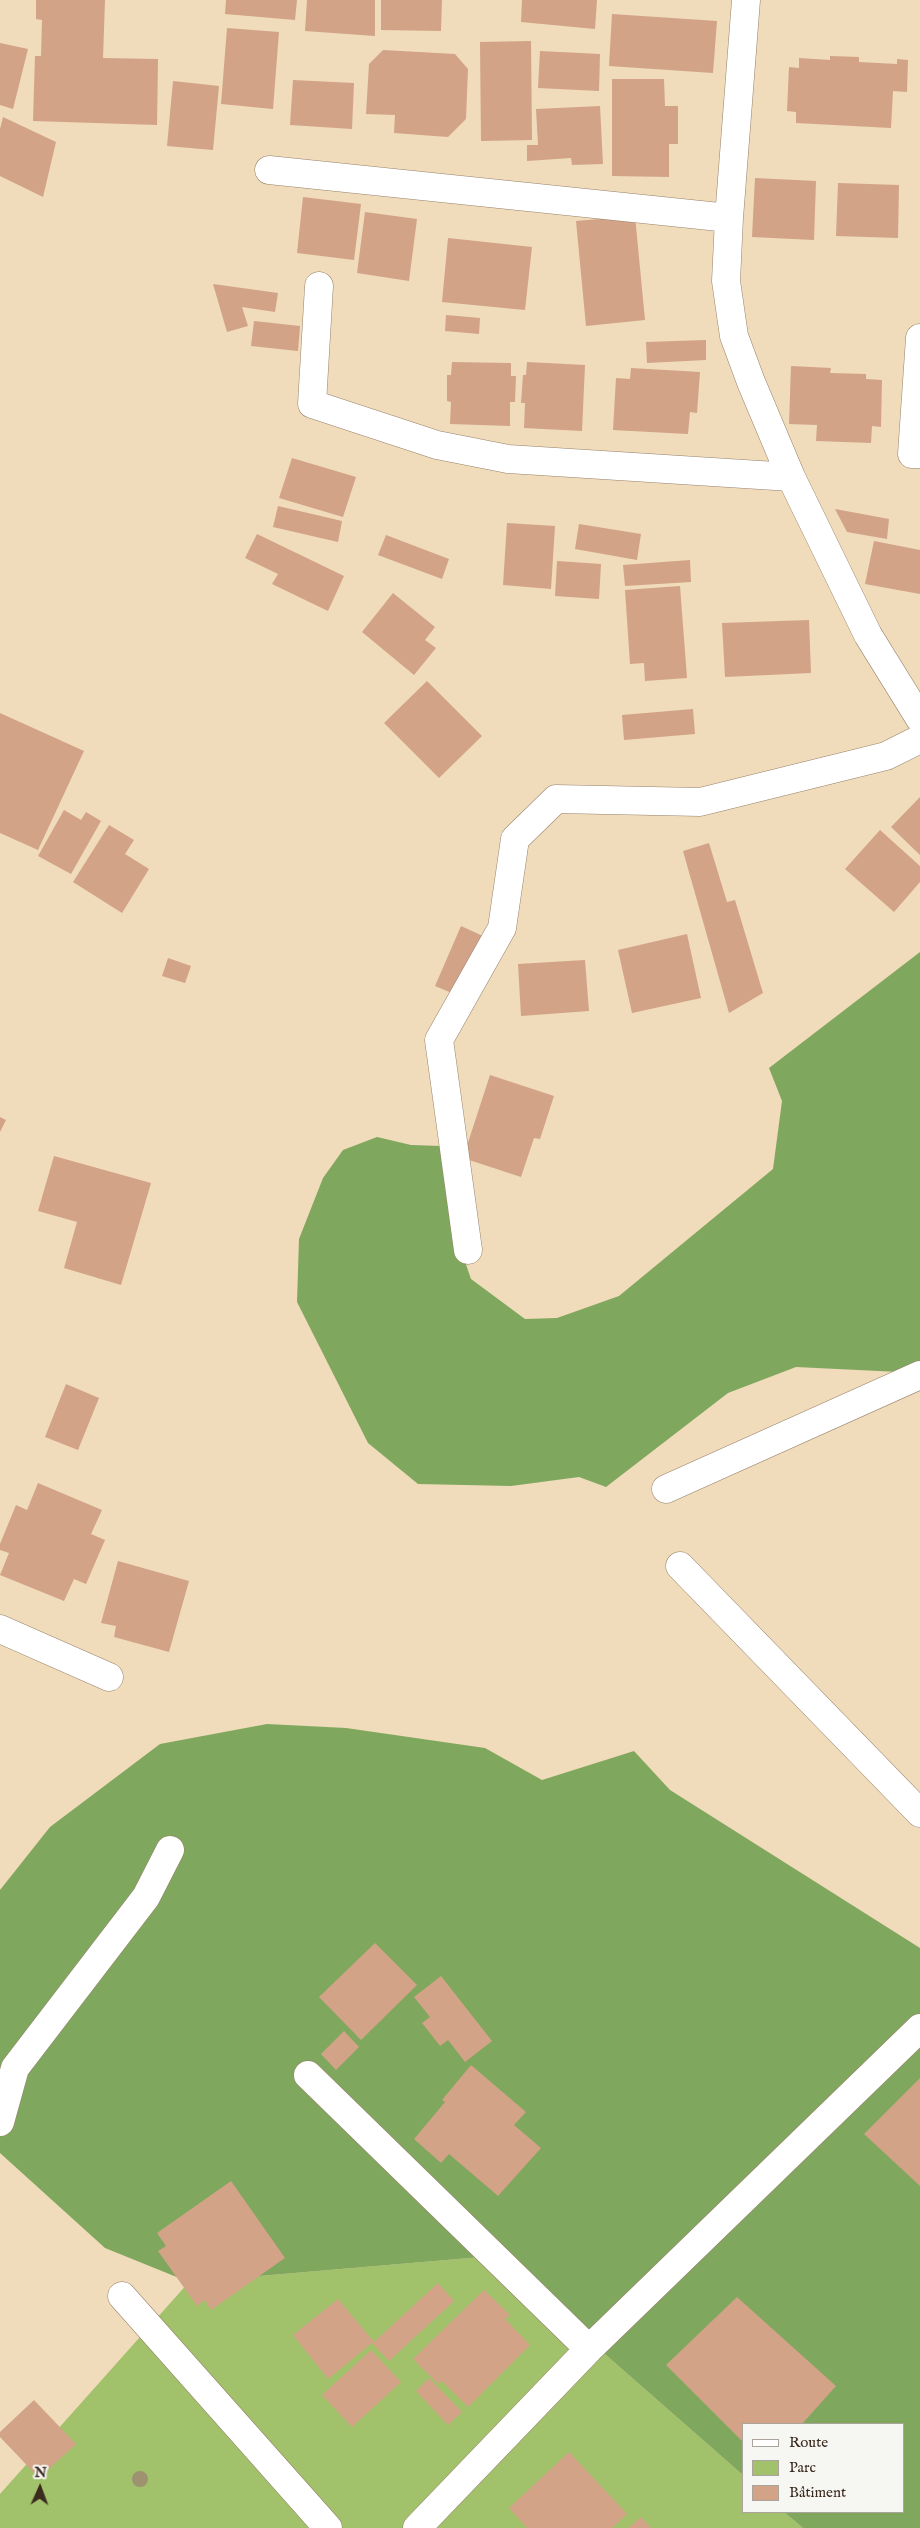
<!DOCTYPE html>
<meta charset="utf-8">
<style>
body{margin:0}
#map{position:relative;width:920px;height:2528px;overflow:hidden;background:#f0dbba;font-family:"IM FELL English",serif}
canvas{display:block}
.legend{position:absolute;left:742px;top:2423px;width:162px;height:90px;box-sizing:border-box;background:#f6f6f2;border:1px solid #aba49d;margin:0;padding:6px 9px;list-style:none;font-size:15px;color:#3b2a1e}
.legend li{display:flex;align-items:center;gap:10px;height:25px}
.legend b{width:25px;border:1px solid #aba49d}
.north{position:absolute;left:15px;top:2463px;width:50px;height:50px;-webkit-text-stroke:4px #f6f6f2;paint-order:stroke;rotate:2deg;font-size:14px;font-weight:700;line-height:20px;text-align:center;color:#3b2a1e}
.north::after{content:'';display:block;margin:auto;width:18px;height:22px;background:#3b2a1e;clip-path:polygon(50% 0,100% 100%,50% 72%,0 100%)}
</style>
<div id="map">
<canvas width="920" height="2528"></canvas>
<ul class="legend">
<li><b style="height:6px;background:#fff"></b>Route</li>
<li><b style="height:14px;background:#a1c16a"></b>Parc</li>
<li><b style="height:14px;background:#d2a387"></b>Bâtiment</li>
</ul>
<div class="north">N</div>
</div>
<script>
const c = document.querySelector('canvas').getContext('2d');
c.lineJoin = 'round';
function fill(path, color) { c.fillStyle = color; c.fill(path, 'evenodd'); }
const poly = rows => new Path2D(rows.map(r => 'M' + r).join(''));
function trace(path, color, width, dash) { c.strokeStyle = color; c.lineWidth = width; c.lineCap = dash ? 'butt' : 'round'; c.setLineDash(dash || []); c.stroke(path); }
fill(poly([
 [493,2256,744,2476,744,2512,784,2512,803,2528,0,2528,0,2494,189,2282]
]), '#a1c16a');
fill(poly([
 [920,952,920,1373,796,1367,728,1393,606,1487,579,1477,511,1486,418,1484,368,1443,297,1302,299,1239,323,1178,343,1150,377,1137,411,1145,441,1146,461,1250,471,1279,525,1319,557,1318,619,1296,773,1169,782,1101,769,1068],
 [267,1724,346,1728,485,1748,542,1780,634,1751,670,1790,920,1948,920,2528,803,2528,784,2512,904,2512,904,2424,744,2424,744,2476,493,2256,189,2282,105,2248,0,2153,0,1890,50,1827,160,1744]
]), '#80a75e');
fill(poly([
 [36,0,105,0,103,58,158,59,157,125,33,121,35,56,41,56,42,20,36,19],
 [226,0,297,0,295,20,225,14],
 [307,0,375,0,375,36,305,31],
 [381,0,442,0,441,31,381,30],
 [522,0,597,0,595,29,521,22],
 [612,14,717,21,713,73,609,66],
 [227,28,279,32,273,109,221,104],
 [531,41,532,140,481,141,480,42],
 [0,43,28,49,13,109,0,105],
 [383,50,455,54,468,69,466,119,448,137,394,133,395,115,366,114,369,64],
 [540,51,600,54,599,91,538,88],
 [830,56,859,57,859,62,897,64,897,59,908,60,907,92,893,91,891,128,796,123,796,112,787,111,789,67,799,68,799,58,830,60],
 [612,79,664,79,665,106,678,106,678,144,669,144,669,177,612,176],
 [293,80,354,83,352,129,290,125],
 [173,81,219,86,213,150,167,146],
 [600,106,603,164,572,165,571,158,527,161,527,145,538,145,536,109],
 [3,117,56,142,43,197,0,176,0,129],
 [755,178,816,181,814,240,752,237],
 [838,183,899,185,898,238,836,236],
 [303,197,361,204,354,260,297,253],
 [365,212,417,219,409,281,357,273],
 [635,216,645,320,586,326,576,221],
 [448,238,532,247,525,310,442,302],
 [213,284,278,293,275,312,242,307,248,326,227,332],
 [446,315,480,318,479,334,445,331],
 [254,321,300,326,298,351,251,346],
 [706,340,706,360,647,363,646,342],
 [452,362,511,363,511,376,516,376,515,402,510,402,510,426,450,424,451,402,447,401,447,375,451,375],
 [527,362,585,365,582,431,524,428,525,403,521,403,523,375,526,375],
 [791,366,831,368,830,373,866,374,866,379,882,380,881,427,872,426,871,443,816,441,817,425,789,424],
 [631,368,700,372,697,413,690,412,688,434,613,430,616,378,630,379],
 [292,458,356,477,343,517,279,498],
 [278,506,342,521,338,542,273,527],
 [835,509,889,519,887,539,847,532],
 [507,523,555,526,551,589,503,585],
 [579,524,641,534,637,560,575,549],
 [257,534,344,576,328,611,272,584,278,574,245,558],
 [386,535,449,559,442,579,378,555],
 [874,541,920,550,920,594,865,584],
 [690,560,691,582,625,586,623,565],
 [557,561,601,564,599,599,555,596],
 [680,586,687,678,645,681,644,663,630,664,625,590],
 [393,593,435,627,425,640,436,648,414,675,362,632],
 [809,620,811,673,725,677,722,623],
 [427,681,482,736,439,778,384,723],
 [693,709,695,734,624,740,622,715],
 [0,713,84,751,38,850,0,833],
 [920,797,920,855,891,827],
 [64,810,81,820,86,812,101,821,71,874,38,856],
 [109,825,134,840,125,854,149,869,122,913,73,882],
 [880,830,920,866,920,882,894,912,845,869],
 [709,843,727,902,735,900,763,993,729,1013,683,851],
 [461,926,485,937,459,996,435,986],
 [687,934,701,998,632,1013,618,950],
 [168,958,191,966,185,983,162,976],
 [585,960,589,1011,521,1016,518,964],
 [490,1075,554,1096,540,1139,534,1138,521,1177,463,1158],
 [0,1117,6,1120,0,1132],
 [54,1156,151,1183,121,1285,64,1268,77,1222,38,1211],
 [66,1384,99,1398,78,1450,45,1437],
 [38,1483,102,1510,91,1534,105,1540,86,1584,74,1579,64,1601,0,1575,9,1553,0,1550,0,1544,16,1505,27,1510],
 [118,1561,189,1581,169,1652,114,1637,116,1626,101,1623],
 [375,1943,417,1985,361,2040,319,1997],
 [441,1976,492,2041,465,2062,448,2040,440,2046,422,2023,430,2017,414,1997],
 [344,2031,359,2047,336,2070,321,2054],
 [471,2065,526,2112,514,2125,541,2148,498,2196,449,2154,441,2163,414,2139,445,2102,442,2100],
 [920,2078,920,2186,864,2134],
 [231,2181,285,2258,211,2310,205,2300,197,2306,158,2251,166,2246,157,2233],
 [438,2283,454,2301,389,2361,372,2343,328,2379,293,2335,338,2299,374,2342],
 [484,2290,510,2315,505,2319,530,2345,468,2407,442,2381,438,2384,413,2359],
 [737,2297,836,2386,802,2424,744,2424,744,2443,666,2365],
 [371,2350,401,2382,352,2427,322,2395],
 [429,2378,462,2412,448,2425,416,2391],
 [34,2400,76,2444,39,2478,0,2437,0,2432],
 [569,2452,627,2514,612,2528,527,2528,509,2508],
 [641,2517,651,2528,628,2528]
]), '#d2a387');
const minor = poly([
 [746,0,729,218,726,281,734,336,751,382,791,477,868,635,920,719],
 [269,170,729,218],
 [319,286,312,404,437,445,508,459,791,477],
 [920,338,912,454,920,454],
 [468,1250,439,1040,502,928,515,839,556,799,700,802,886,756,920,739],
 [666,1489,920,1375],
 [680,1566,920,1813],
 [0,1629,109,1677],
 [308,2075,589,2349],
 [0,2122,15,2068,146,1897,170,1850],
 [122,2296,328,2528],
 [417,2528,589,2349,920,2028]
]);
trace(minor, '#96826c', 29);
trace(minor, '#fff', 28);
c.fillStyle = '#9e9271';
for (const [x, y] of [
 [140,2479]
]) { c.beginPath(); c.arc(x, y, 8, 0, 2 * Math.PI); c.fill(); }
</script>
